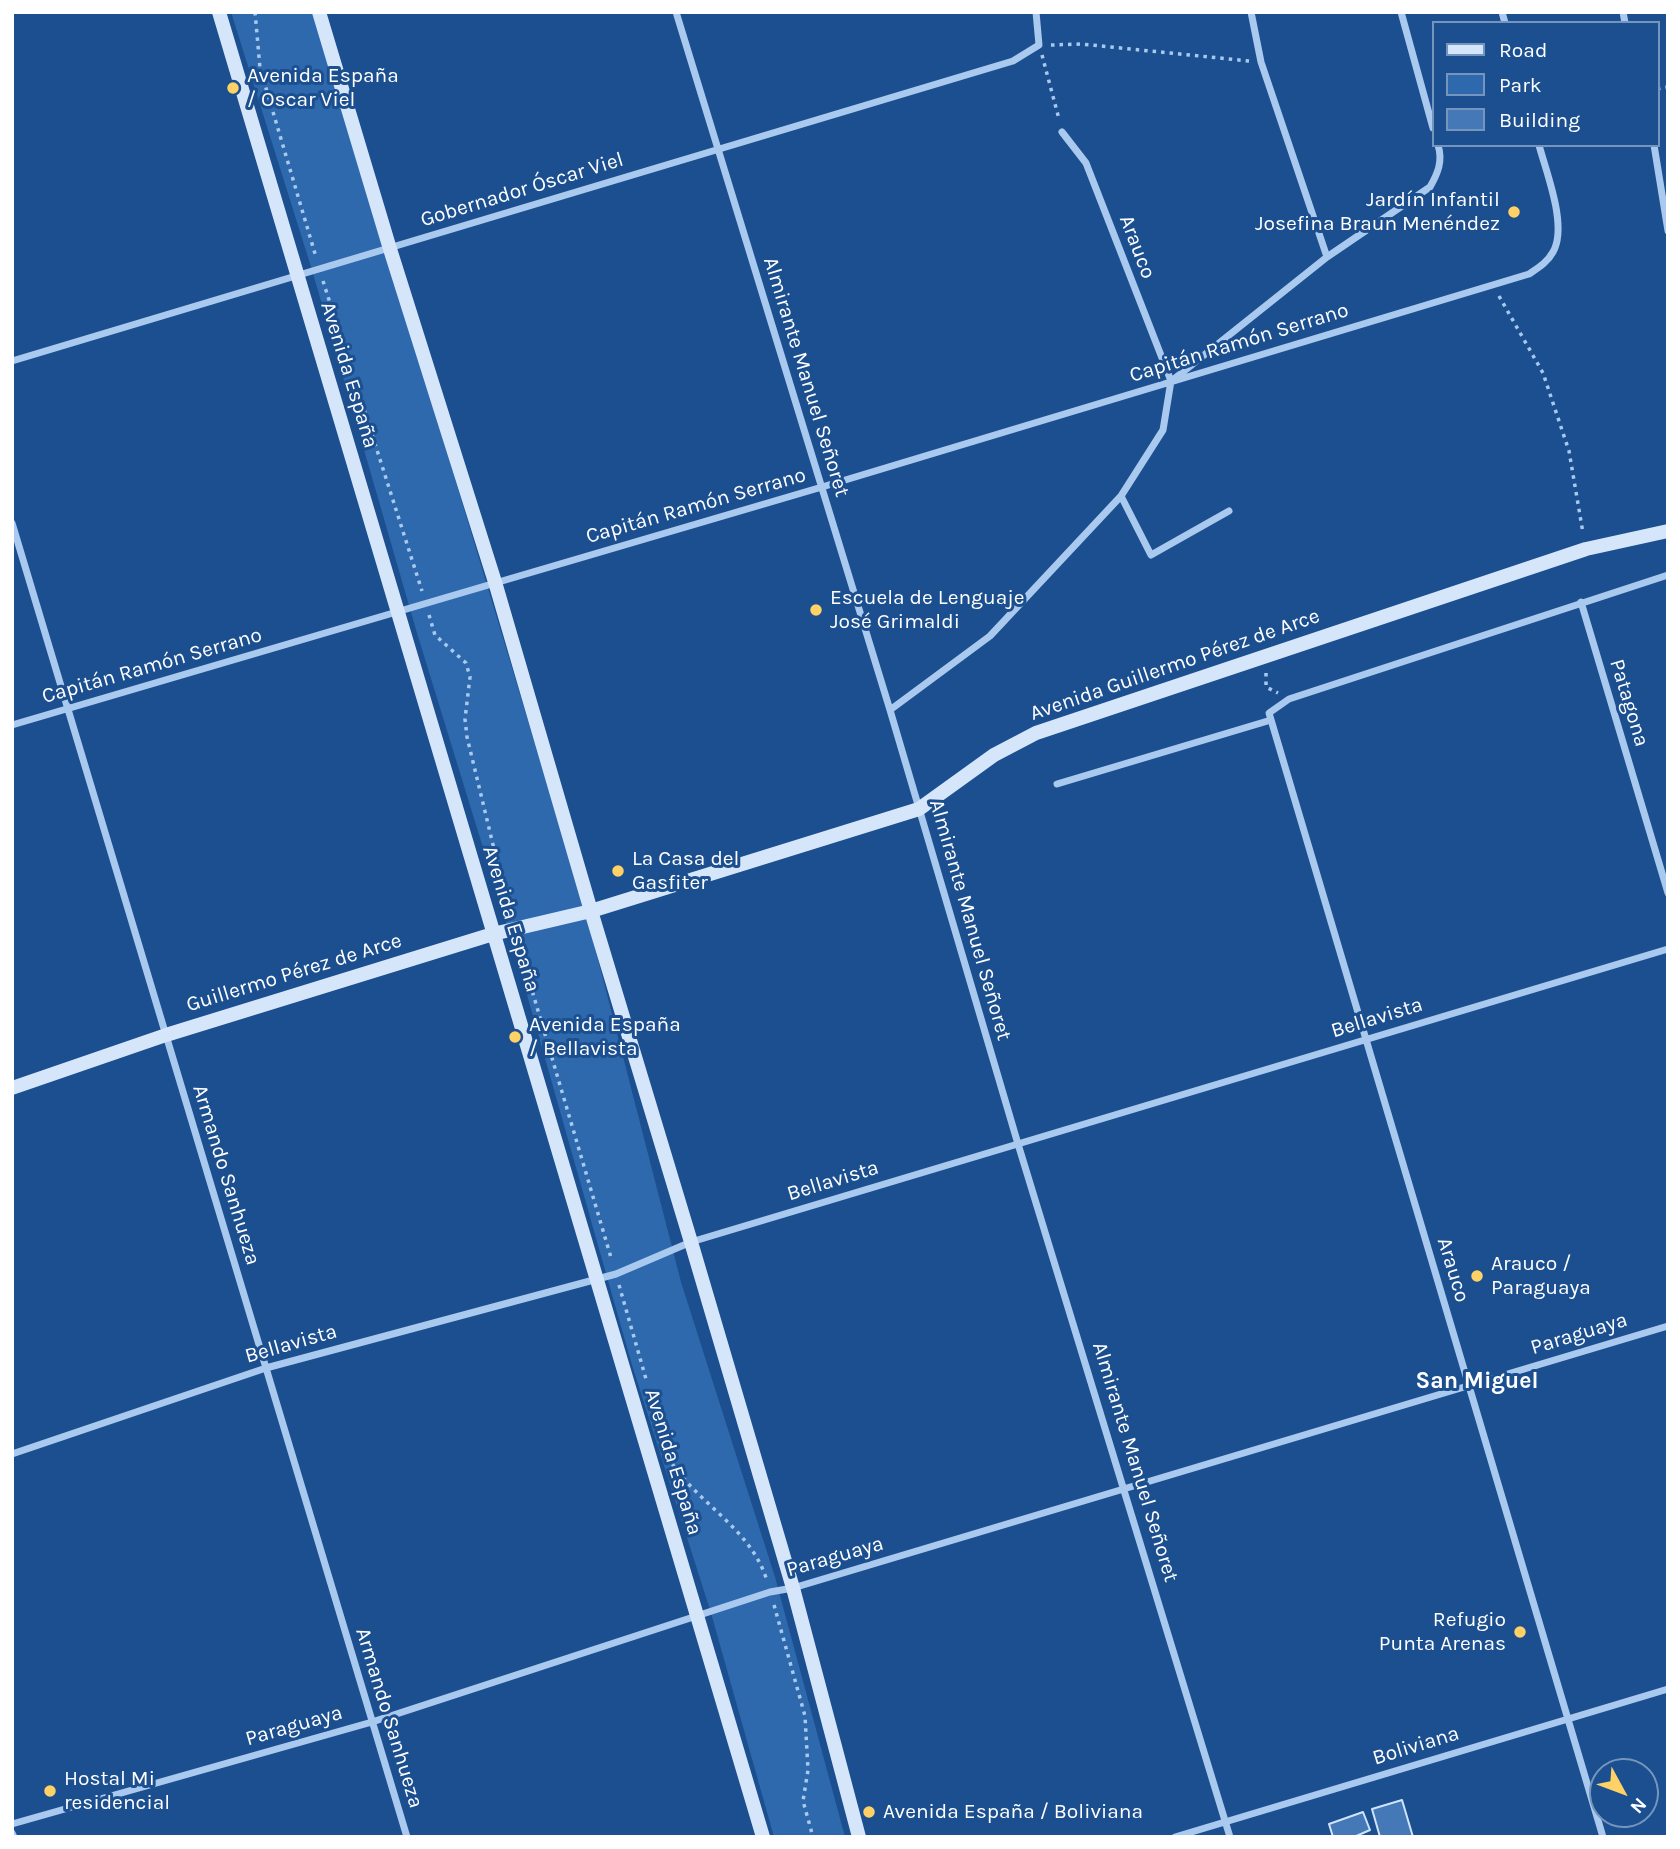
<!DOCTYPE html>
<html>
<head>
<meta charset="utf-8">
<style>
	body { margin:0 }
	#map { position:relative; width:1680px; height:1849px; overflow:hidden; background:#1b4f8f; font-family:Karla,sans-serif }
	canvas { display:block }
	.frame { position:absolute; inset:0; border:14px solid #fff; pointer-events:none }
	.legend { position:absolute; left:1432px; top:21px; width:228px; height:126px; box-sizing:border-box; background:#1b4f8f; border:2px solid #7695bc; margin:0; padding:9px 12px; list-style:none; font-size:21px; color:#fff }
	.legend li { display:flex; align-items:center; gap:14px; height:35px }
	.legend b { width:35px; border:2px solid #7695bc }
	.north { position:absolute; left:1589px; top:1758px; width:70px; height:70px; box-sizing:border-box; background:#1b4f8f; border:2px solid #7695bc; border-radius:50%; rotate:131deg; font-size:19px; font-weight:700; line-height:28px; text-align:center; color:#fff }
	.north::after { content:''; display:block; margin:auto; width:24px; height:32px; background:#ffd166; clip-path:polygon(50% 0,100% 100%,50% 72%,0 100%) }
</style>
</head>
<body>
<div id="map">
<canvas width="1680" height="1849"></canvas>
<div class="frame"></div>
<ul class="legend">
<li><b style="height:9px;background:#d6e6fa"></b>Road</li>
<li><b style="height:19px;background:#2e69ad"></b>Park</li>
<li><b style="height:19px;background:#4478b7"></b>Building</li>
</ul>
<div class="north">N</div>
</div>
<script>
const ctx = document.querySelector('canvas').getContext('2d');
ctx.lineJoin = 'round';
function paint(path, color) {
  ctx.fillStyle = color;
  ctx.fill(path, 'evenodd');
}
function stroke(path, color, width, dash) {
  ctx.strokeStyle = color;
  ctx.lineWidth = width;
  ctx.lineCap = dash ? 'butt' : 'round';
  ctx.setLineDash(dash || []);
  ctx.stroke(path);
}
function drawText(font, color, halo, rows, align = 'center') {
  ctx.font = font + ' Karla,sans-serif';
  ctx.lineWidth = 6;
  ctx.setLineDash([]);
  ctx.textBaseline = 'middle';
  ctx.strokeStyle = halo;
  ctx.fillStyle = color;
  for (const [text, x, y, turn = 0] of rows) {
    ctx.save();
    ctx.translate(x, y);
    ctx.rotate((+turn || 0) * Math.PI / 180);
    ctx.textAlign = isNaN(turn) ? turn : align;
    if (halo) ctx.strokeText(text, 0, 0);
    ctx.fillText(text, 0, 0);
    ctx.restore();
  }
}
paint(new Path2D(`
	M231,12H314L586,913L681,1282L775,1577L845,1837H774L711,1613L632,1365L512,942L417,633L312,270Z`), '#2e69ad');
const building = new Path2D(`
	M1402,1800L1413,1837H1380L1372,1809Z
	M1363,1812L1370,1830L1354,1837H1333L1329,1824Z`);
paint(building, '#4478b7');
stroke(building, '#cfe3fa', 2);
stroke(new Path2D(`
	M255,12L260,68L316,257
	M1051,45L1081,44L1249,61
	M1042,55L1059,119
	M1657,89L1668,87
	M323,281L422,591
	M1499,296L1543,373L1569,451L1583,533
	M429,615L435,635L466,663L470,677L465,719L467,737L510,915
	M1266,673V687L1278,693
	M518,943L612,1261
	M619,1285L646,1379
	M668,1457C694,1502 751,1527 767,1581
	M774,1605L805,1716L808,1770L803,1801L813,1837`), '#a9c9ee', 3.5, [3.5, 5]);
stroke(new Path2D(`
	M676,12L890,710L1018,1144L1230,1837
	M1251,12L1261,62L1327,257
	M1401,12L1433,128
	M1502,12L1505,23
	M1623,12L1625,23
	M1062,132L1086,163L1171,381
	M1654,145L1668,231
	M12,361L1013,61L1039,45L1036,12
	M1174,379L1327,257L1430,187C1438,173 1443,161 1438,145
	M1121,496L1151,555L1229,511
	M12,523L407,1837
	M1581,602L1668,893
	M890,710L990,636L1121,496L1163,430L1171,381
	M12,725L822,487L1529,274C1538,268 1547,263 1553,252C1568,226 1546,172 1539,145
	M1057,784L1271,720
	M12,1454L266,1368L616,1274L691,1242L1668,949
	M12,1824L372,1722L770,1592L793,1588L1668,1326
	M12,1833L14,1837
	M1175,1837L1668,1689
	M1603,1837L1269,713L1289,699L1668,575`), '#a9c9ee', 7);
stroke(new Path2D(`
	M219,12L763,1837
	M319,12L390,249L495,582L591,911L691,1242L793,1588L859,1837
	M12,1088L166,1035L493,934L591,911L919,809L994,755L1036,733L1586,549L1668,531`), '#d6e6fa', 14);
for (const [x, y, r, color] of [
	[233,88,7,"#ffd166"],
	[1514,212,7,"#ffd166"],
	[816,610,7,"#ffd166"],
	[618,871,7,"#ffd166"],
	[515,1037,7,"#ffd166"],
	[1477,1276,7,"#ffd166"],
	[1520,1632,7,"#ffd166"],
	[50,1791,7,"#ffd166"],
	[869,1812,7,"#ffd166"]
]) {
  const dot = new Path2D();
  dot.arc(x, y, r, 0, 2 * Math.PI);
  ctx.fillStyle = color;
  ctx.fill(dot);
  stroke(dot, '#1b4f8f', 2.5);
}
drawText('21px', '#fff', '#1b4f8f', [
	["Avenida España",247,76],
	["/ Oscar Viel",247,100],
	["Jardín Infantil",1500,200,"right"],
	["Josefina Braun Menéndez",1500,224,"right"],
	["Escuela de Lenguaje",830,598],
	["José Grimaldi",830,622],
	["La Casa del",632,859],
	["Gasfiter",632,883],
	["Avenida España",529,1025],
	["/ Bellavista",529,1049],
	["Arauco /",1491,1264],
	["Paraguaya",1491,1288],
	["Refugio",1506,1620,"right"],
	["Punta Arenas",1506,1644,"right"],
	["Hostal Mi",64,1779],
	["residencial",64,1803],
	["Avenida España / Boliviana",883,1812]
], 'left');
drawText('21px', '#fff', '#1b4f8f', [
	["Gobernador Óscar Viel",522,190,-17],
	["Arauco",1137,247,69],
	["Capitán Ramón Serrano",1239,343,-17],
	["Avenida España",349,375,73],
	["Almirante Manuel Señoret",806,377,73],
	["Capitán Ramón Serrano",696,506,-16],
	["Avenida Guillermo Pérez de Arce",1175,665,-19],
	["Capitán Ramón Serrano",152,666,-16],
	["Patagona",1629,703,73],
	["Avenida España",511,919,73],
	["Almirante Manuel Señoret",970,920,74],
	["Guillermo Pérez de Arce",294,973,-17],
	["Bellavista",1377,1018,-17],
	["Armando Sanhueza",226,1175,73],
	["Bellavista",833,1181,-17],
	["Arauco",1453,1270,73],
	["Paraguaya",1579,1334,-17],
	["Bellavista",291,1344,-16],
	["Avenida España",673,1462,73],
	["Almirante Manuel Señoret",1135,1462,73],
	["Paraguaya",835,1557,-16],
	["Armando Sanhueza",389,1718,73],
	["Paraguaya",294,1726,-16],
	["Boliviana",1416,1746,-17]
]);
drawText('bold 23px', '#fff', '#1b4f8f', [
	["San Miguel",1477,1381]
]);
</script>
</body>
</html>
